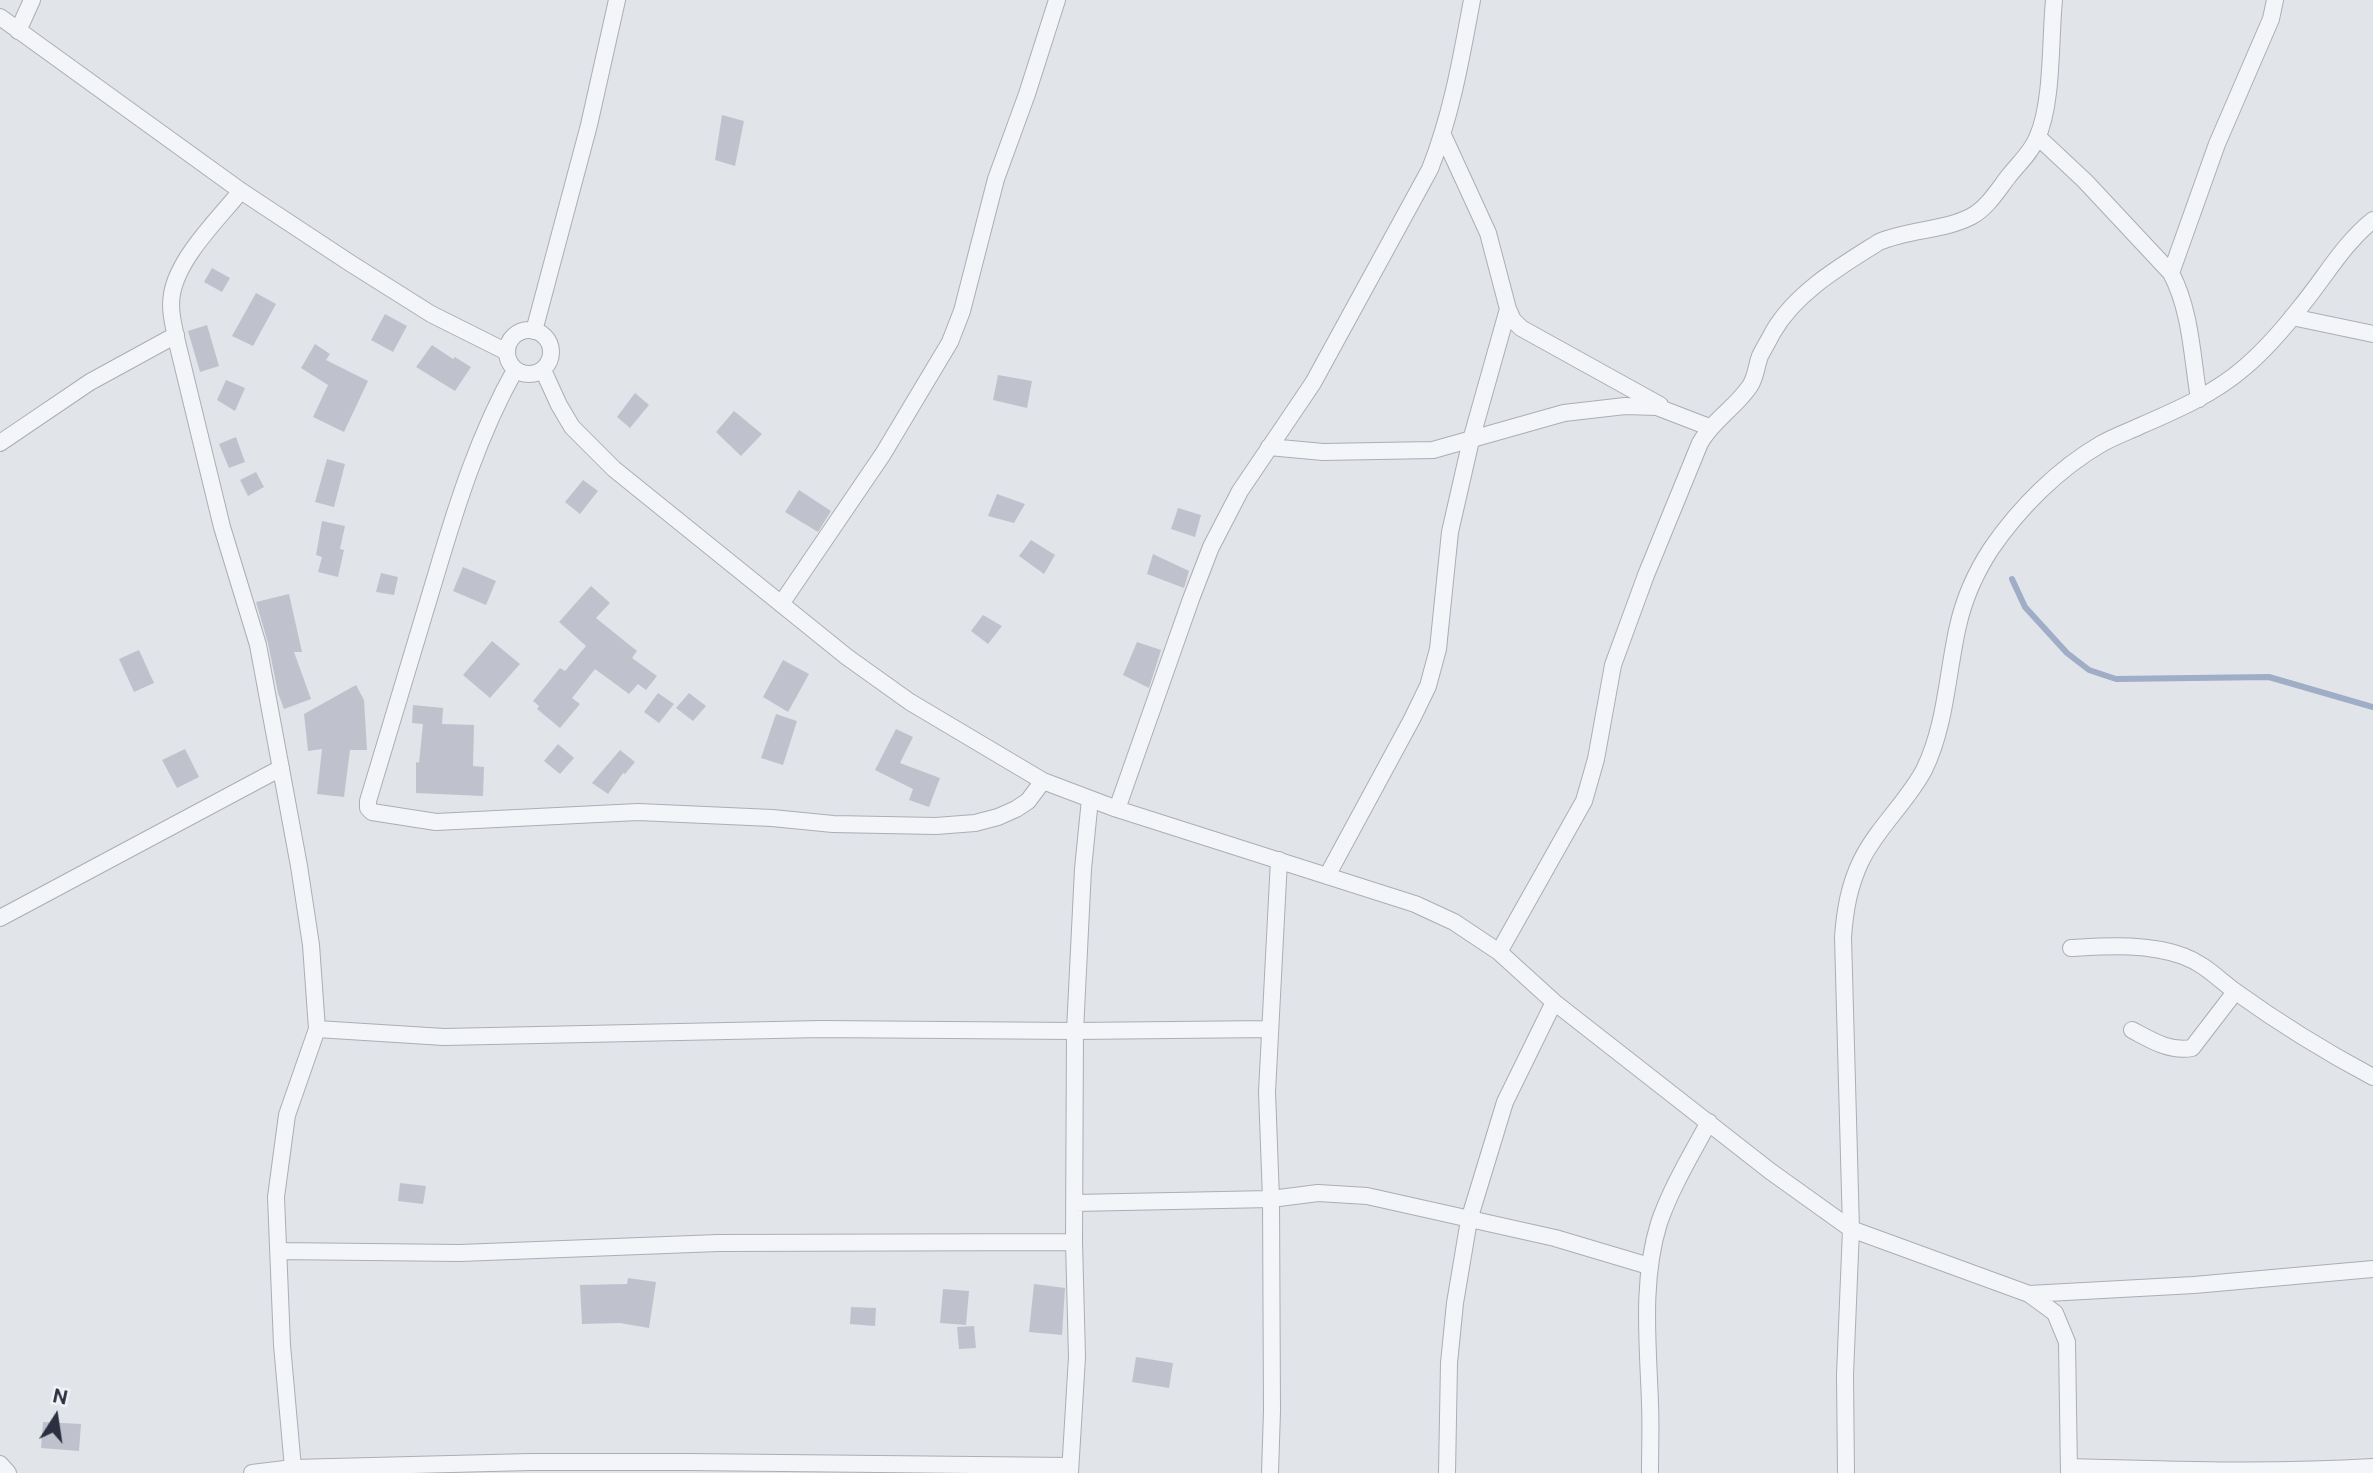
<!DOCTYPE html>
<html>
<head>
<meta charset="utf-8">
<style>
	body { margin:0 }
	#map { position:relative; width:2373px; height:1473px; overflow:hidden; background:#e1e4e9; font-family:"Public Sans",sans-serif }
	canvas { display:block }
	.north { position:absolute; left:21px; top:1382px; width:70px; height:70px; -webkit-text-stroke:5px #f1f3f7; paint-order:stroke; rotate:12deg; font-size:19px; font-weight:700; line-height:28px; text-align:center; color:#2b3040 }
	.north::after { content:''; display:block; margin:auto; width:24px; height:32px; background:#2b3040; clip-path:polygon(50% 0,100% 100%,50% 72%,0 100%) }
</style>
</head>
<body>
<div id="map">
<canvas width="2373" height="1473"></canvas>
<div class="north">N</div>
</div>
<script>
const ctx = document.querySelector('canvas').getContext('2d');
ctx.lineJoin = 'round';
function stroke(path, color, width, dash) {
  ctx.strokeStyle = color;
  ctx.lineWidth = width;
  ctx.lineCap = dash ? 'butt' : 'round';
  ctx.setLineDash(dash || []);
  ctx.stroke(path);
}
function paint(path, color) {
  ctx.fillStyle = color;
  ctx.fill(path, 'evenodd');
}
stroke(new Path2D(`
	M2012,579L2025,607L2067,653L2089,670L2116,679L2269,677L2373,707`), '#9fadc7', 6);
paint(new Path2D(`
	M722,115L744,121L735,166L715,160Z
	M212,268L230,278L222,292L204,282Z
	M256,293L276,304L253,346L232,336Z
	M385,314L407,326L393,352L371,340Z
	M207,325L219,366L200,372L188,331Z
	M315,344L330,354L326,360L368,381L344,432L313,417L328,385L301,368Z
	M432,345L453,359L455,357L471,367L455,391L416,367Z
	M998,375L1032,381L1027,408L993,400Z
	M226,380L245,388L235,411L217,400Z
	M635,393L649,405L630,428L617,417Z
	M734,411L762,434L741,456L716,432Z
	M236,437L245,462L229,468L219,444Z
	M327,459L345,464L334,507L315,502Z
	M256,472L264,487L248,496L240,480Z
	M583,480L598,491L580,514L565,502Z
	M799,490L831,511L818,532L785,512Z
	M997,494L1025,504L1014,523L988,516Z
	M1178,508L1201,515L1195,537L1171,529Z
	M322,521L345,526L340,549L344,550L338,577L318,572L322,557L316,555Z
	M1031,540L1055,555L1044,574L1019,556Z
	M1153,554L1189,571L1184,588L1147,574Z
	M463,567L496,581L486,605L453,591Z
	M381,573L398,577L394,595L376,592Z
	M591,586L610,603L596,618L637,651L632,658L657,676L646,690L638,684L629,694L595,669L572,698L580,704L560,728L537,709L539,706L533,701L560,668L565,671L586,646L559,622Z
	M289,594L302,652H294L311,699L284,709L278,693L268,643L256,602Z
	M983,615L1002,626L988,644L971,631Z
	M492,641L520,664L490,698L463,675Z
	M1137,642L1161,650L1149,688L1123,675Z
	M139,650L154,683L134,692L119,659Z
	M783,660L809,674L788,712L763,697Z
	M356,685L364,700L367,750H350L344,797L317,794L322,749L308,751L304,714Z
	M658,693L674,704L659,723L644,712Z
	M689,693L706,706L693,721L676,708Z
	M413,705L443,708L442,724L474,725L473,766L484,767L483,796L416,793V762L419,763L423,724L412,723Z
	M776,714L797,721L783,765L761,758Z
	M896,729L913,737L900,763L940,778L929,807L909,800L913,789L875,770Z
	M558,744L574,758L560,774L544,761Z
	M185,749L199,777L177,788L162,760Z
	M620,750L635,762L625,774L623,773L608,794L592,783Z
	M400,1183L426,1186L423,1204L398,1201Z
	M628,1278L656,1282L649,1328L620,1323L582,1324L580,1285L627,1284Z
	M1034,1284L1065,1288L1062,1335L1029,1332Z
	M943,1289L969,1291L966,1325L940,1323Z
	M851,1307L876,1308L875,1326L850,1324Z
	M974,1326L976,1348L959,1349L957,1327Z
	M1136,1357L1173,1363L1169,1388L1132,1382Z
	M43,1422L81,1424L79,1451L41,1448Z`), '#bfc2cc');
const minor = new Path2D(`
	M0,17L241,191L350,263L431,314L507,352
	M18,31L32,0
	M1443,135L1488,233L1508,309L1513,320L1521,328L1660,405
	M2038,137L2085,181L2171,273C2191,311 2192,357 2199,399
	M241,191C218,219 178,258 172,294C169,310 174,327 177,342L222,527L258,645L299,866L311,945L317,1029L287,1115L276,1197L282,1345L293,1468L530,1462H687L1070,1466
	M2171,273L2217,144L2271,19L2275,0
	M2292,317L2373,334
	M507 352a22 22 0 1 1 44 0a22 22 0 1 1-44 0Z
	M534,331L589,125L617,0
	M515,370C479,434 457,504 436,575C413,650 391,726 368,801V808L372,812L436,822L638,812L772,818L833,824L936,826L975,823L998,817L1016,809L1028,801L1043,781
	M543,370L559,405L572,427L614,469L847,657L910,702L1043,781L1117,809L1415,904L1454,922L1499,952L1554,1002L1770,1171L1851,1229L2029,1294L2055,1313L2067,1342L2069,1473
	M0,443L90,382L176,335
	M1269,447L1323,452L1433,450L1564,413L1625,406L1657,407L1709,427
	M781,604L883,454L950,342L962,311L996,179L1027,94L1057,0
	M1117,809L1191,599L1211,547L1240,491L1313,383L1430,169C1452,113 1461,59 1472,0
	M1327,876L1412,719L1428,686L1438,649L1450,532L1471,440L1508,309
	M0,918L281,768
	M2071,948C2108,946 2147,943 2183,956C2205,964 2218,979 2236,992C2279,1023 2326,1052 2373,1077
	M1499,952L1584,801L1596,759L1613,665L1646,575L1700,443C1713,420 1735,408 1750,386C1756,377 1756,367 1760,356C1764,348 1769,340 1773,332C1796,292 1841,266 1879,242C1909,229 1944,231 1972,216C1987,208 1998,190 2008,177C2018,164 2031,153 2037,138C2053,103 2050,40 2054,0
	M317,1029L444,1037L821,1029L1075,1031L1269,1029
	M2132,1030C2151,1040 2169,1052 2192,1048L2235,992
	M1074,1203L1271,1199L1318,1193L1367,1196L1555,1238L1649,1266
	M278,1251L460,1253L718,1243L1074,1242
	M2029,1294L2194,1285L2373,1269
	M0,1464L8,1473
	M2069,1467C2171,1470 2272,1473 2373,1467
	M252,1473L293,1468L294,1473
	M1070,1473L1077,1357L1074,1242L1075,1031L1083,869L1090,799
	M1270,1473L1272,1411L1271,1199L1267,1092L1279,860
	M1447,1473L1449,1363L1455,1303L1469,1220L1505,1102L1554,1002
	M1650,1473C1650,1450 1651,1427 1650,1403C1648,1344 1641,1281 1659,1223C1671,1188 1691,1155 1709,1122
	M1846,1473L1845,1375L1851,1229L1843,937C1845,910 1849,886 1861,861C1877,828 1907,802 1924,770C1946,725 1947,674 1958,626C1964,599 1976,572 1991,549C2019,508 2058,469 2101,444C2113,437 2127,432 2140,426C2177,410 2214,394 2245,367C2266,349 2285,327 2302,305C2325,277 2344,243 2373,220`);
stroke(minor, '#aaaeb6', 18);
stroke(minor, '#f4f5f8', 16);
</script>
</body>
</html>
